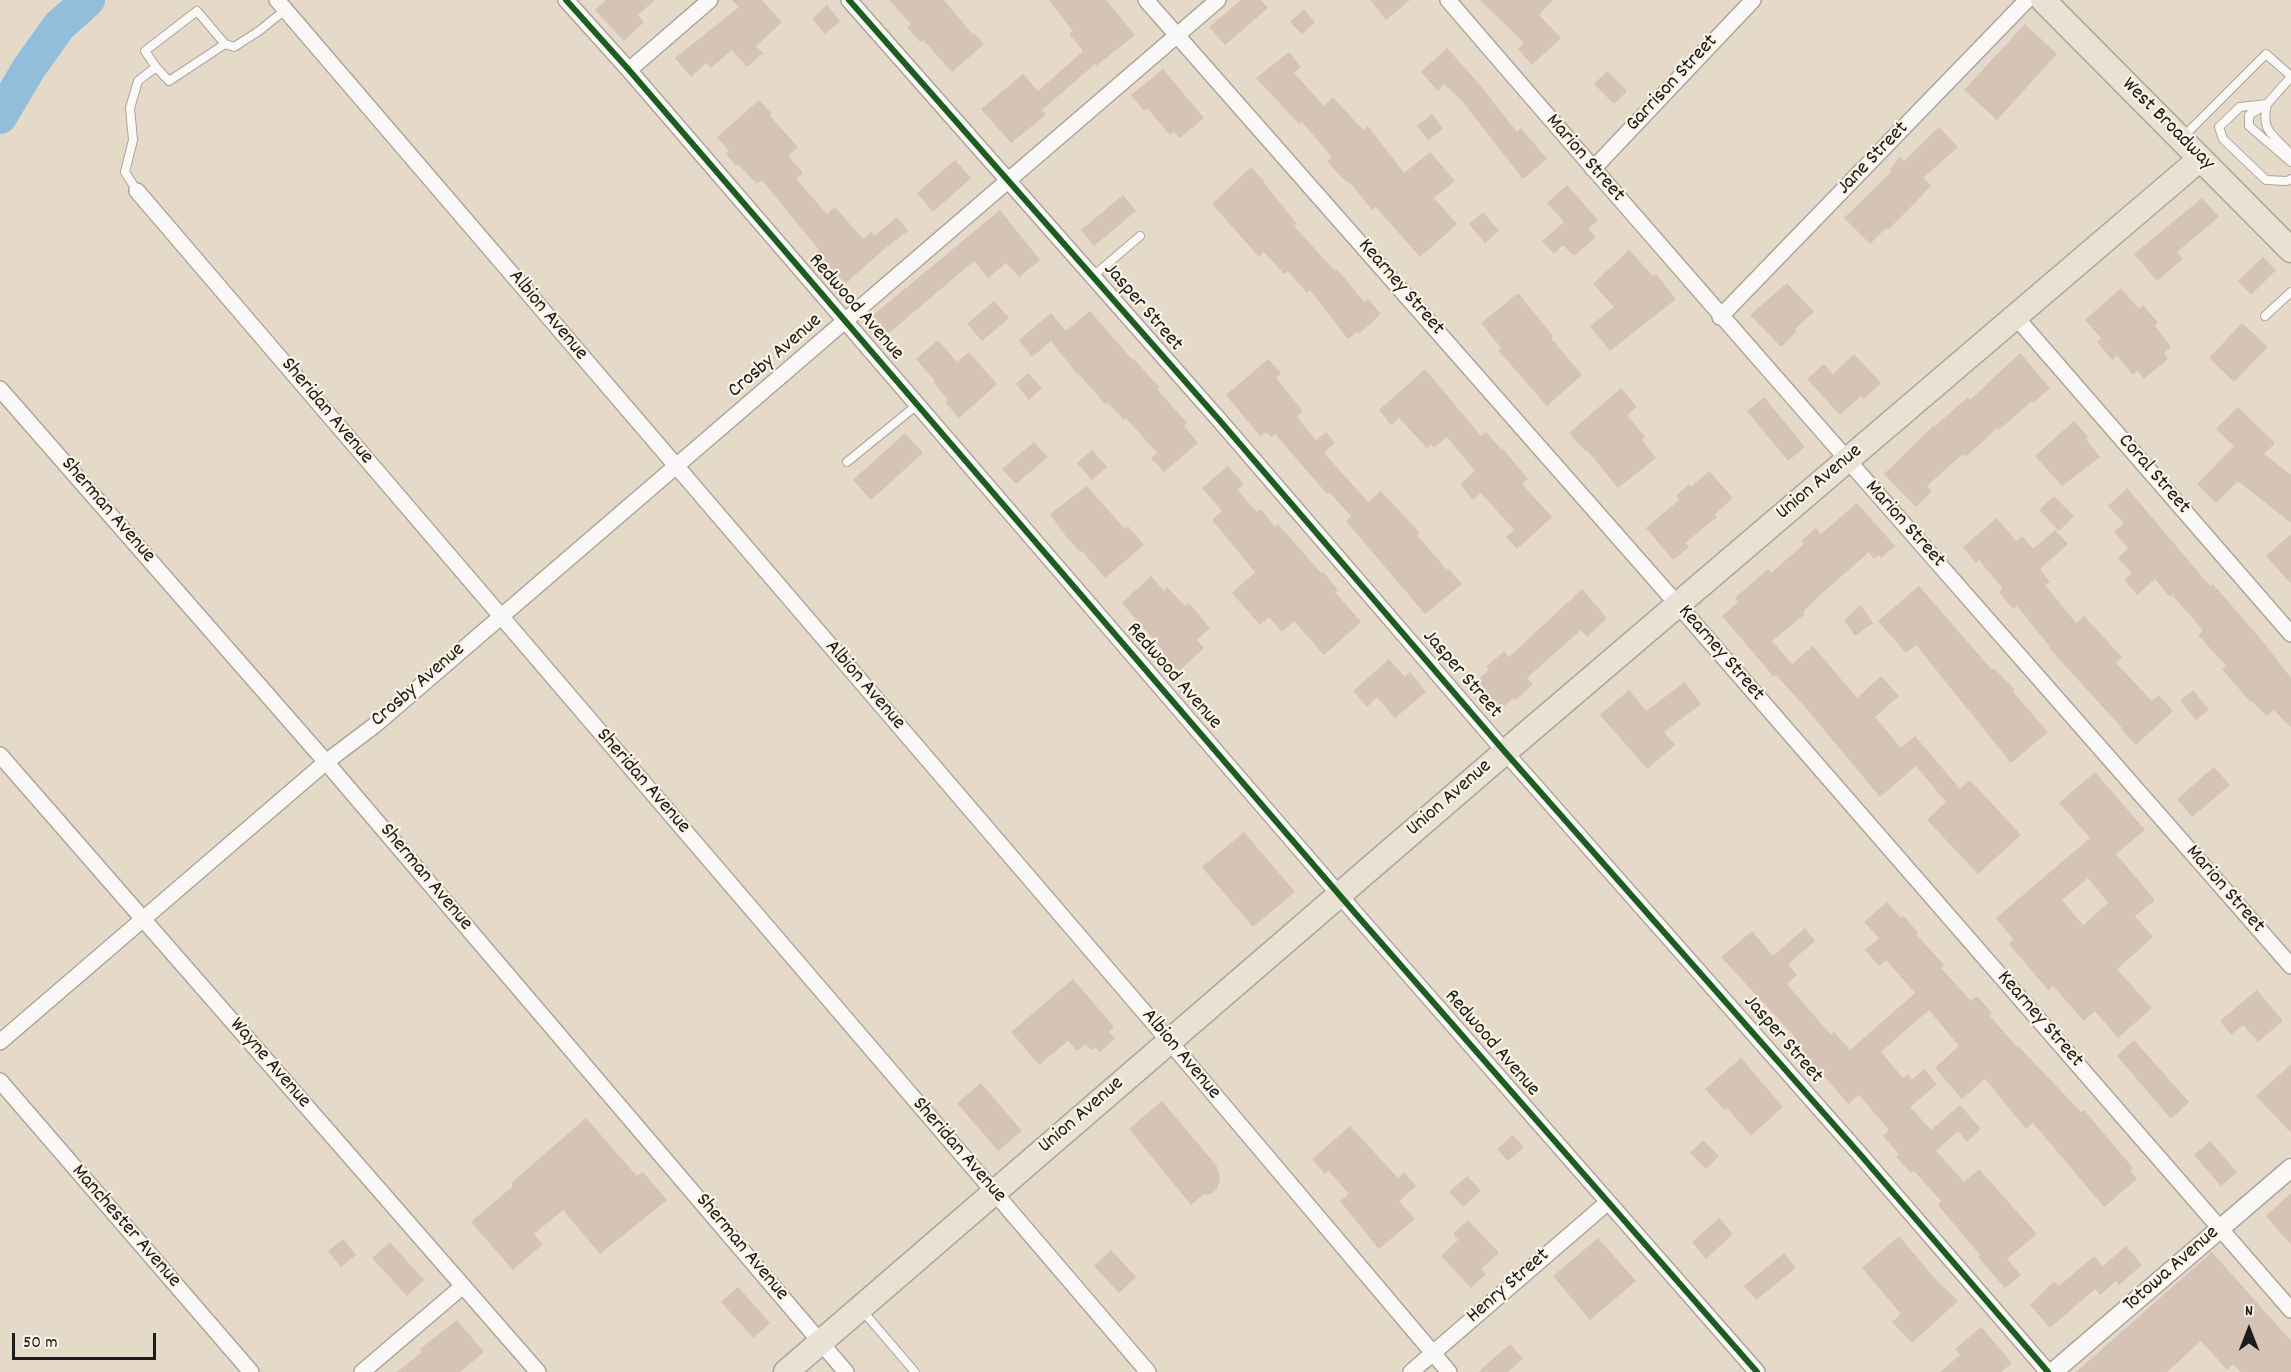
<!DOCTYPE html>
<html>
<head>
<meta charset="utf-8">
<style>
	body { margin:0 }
	#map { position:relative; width:2291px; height:1372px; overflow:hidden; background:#e5dac8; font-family:Dekko,sans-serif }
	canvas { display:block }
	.north { position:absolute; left:2219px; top:1300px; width:60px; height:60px; -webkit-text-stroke:4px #fcf5e5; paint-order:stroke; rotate:0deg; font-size:16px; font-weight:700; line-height:24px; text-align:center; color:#1c1c1c }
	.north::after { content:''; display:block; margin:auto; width:21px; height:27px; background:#1c1c1c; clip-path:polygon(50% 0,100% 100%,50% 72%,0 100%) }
	.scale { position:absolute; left:12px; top:1333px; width:144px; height:27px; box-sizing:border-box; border:3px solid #1c1c1c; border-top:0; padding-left:8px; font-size:18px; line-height:21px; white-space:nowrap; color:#1c1c1c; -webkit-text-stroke:4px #fcf5e5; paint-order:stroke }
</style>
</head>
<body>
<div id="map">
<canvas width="2291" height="1372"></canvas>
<div class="north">N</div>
<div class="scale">50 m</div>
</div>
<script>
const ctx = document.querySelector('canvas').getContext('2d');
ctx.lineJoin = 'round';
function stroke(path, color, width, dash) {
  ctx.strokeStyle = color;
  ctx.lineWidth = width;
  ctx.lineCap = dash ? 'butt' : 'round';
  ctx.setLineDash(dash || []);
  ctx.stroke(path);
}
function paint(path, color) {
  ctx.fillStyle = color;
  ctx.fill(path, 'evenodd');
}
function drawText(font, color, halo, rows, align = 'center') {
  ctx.font = font + ' Dekko,sans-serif';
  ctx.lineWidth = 4.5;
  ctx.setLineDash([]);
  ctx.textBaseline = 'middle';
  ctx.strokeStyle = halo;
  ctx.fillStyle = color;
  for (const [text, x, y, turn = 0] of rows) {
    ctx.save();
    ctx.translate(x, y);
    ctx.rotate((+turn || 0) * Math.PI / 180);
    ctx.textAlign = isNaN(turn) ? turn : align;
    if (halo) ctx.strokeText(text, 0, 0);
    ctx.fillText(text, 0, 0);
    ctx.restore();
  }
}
stroke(new Path2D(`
	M0,117L29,68L59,26L88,0`), '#92bedc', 34);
paint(new Path2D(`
	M606,0H655L638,15L644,22L624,41L595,10Z
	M732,0H762L782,22L756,46L763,53L747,67L732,50L711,68L706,63L691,77L675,58L739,7Z
	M889,0H944L973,35L974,33L984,44L952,72L923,40L920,42L907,27L911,24Z
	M1049,0H1106L1135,35L1096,66L1095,64L1042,110L1046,115L1011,143L981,109L1023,74L1038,91L1083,51L1069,34L1073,31Z
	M1241,0H1261L1268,8L1225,45L1209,27Z
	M1370,0H1410L1386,20Z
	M1480,0H1553L1539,15L1561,38L1532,65L1518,49L1524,43Z
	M827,5L840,21L825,34L812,19Z
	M1304,9L1315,22L1302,34L1290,22Z
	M2025,24L2057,54L1997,120L1964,90Z
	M1447,48L1480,85L1517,132L1521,128L1547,159L1523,179L1462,101L1444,84L1438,91L1421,72Z
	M1289,52L1301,67L1294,73L1324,106L1333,97L1363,130L1368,126L1404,173L1430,152L1455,181L1434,198L1457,224L1420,257L1376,207L1372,210L1352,185L1341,177L1327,161L1332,157L1302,122L1299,124L1256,78Z
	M1163,69L1204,118L1180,138L1174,132L1170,135L1147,108L1144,111L1131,95Z
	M1607,71L1627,91L1614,104L1594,84Z
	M759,100L772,114L770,116L798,147L788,156L803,173L796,179L827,214L835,207L863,239L871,232L874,236L897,217L908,231L884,249L845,284L829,267L826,269L813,254L819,250L762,180L757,184L738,164L736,166L726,154L729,151L717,137Z
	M1432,114L1443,129L1428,140L1417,126Z
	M1939,127L1958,147L1923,178L1931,185L1916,202L1888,230L1886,228L1870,244L1844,218L1892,171L1890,169L1900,157L1904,161Z
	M955,160L971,178L933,212L917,193Z
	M1251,167L1265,182L1264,183L1297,224L1294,226L1335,271L1337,269L1364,302L1368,299L1381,314L1359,334L1357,332L1348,339L1310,290L1307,293L1288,271L1284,274L1264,252L1259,257L1212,204Z
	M1567,185L1598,220L1588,229L1596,237L1574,256L1563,245L1554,254L1542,241L1564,222L1547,203Z
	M1123,195L1136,211L1094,246L1081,230Z
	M2202,198L2219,217L2177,252L2183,259L2157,281L2134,254Z
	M1000,210L1040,260L1019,277L1006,263L988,278L974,261L888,334L872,316Z
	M1483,212L1499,231L1485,243L1469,224Z
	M1629,250L1653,276L1656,274L1676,299L1610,351L1590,326L1614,307L1593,284Z
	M2263,257L2276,270L2251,295L2238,281Z
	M1787,283L1814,312L1795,329L1797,331L1781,347L1750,315Z
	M2121,288L2139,309L2143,305L2158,323L2155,326L2171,347L2164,353L2168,359L2144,379L2138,371L2133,375L2117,356L2112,360L2097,342L2101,338L2085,320Z
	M1518,293L1553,336L1551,338L1582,375L1547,406L1498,350L1501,348L1481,323Z
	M994,301L1009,318L982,341L967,324Z
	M1090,311L1132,359L1133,358L1159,387L1157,389L1187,423L1184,426L1198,443L1164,472L1151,458L1157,453L1126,418L1124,420L1108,403L1106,405L1078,373L1077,374L1051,341L1032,357L1019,340L1051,313L1066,331Z
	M2242,323L2268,347L2234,382L2209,358Z
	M938,340L957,362L969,352L997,384L959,418L945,402L948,400L933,382L935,381L916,359Z
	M2020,353L2050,388L2033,403L2032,401L1999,430L1997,428L1966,457L1963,454L1927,486L1932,491L1916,507L1884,474L1934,425L1935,426L1968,397L1970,400Z
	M1854,354L1881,383L1864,399L1861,396L1840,415L1807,379L1824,364L1833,374Z
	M1268,359L1281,373L1276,378L1303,411L1297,417L1316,440L1326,432L1335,443L1324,453L1368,502L1381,491L1420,533L1417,535L1447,570L1448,568L1462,584L1425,614L1346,521L1351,516L1329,492L1327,494L1275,434L1271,437L1266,432L1260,436L1226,395Z
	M1425,369L1481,436L1486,432L1501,449L1502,448L1528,479L1522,484L1552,517L1517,549L1506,537L1514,530L1481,493L1473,500L1460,484L1475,471L1447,437L1434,448L1431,444L1427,448L1399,418L1391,425L1379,410Z
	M1028,373L1042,388L1029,400L1016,384Z
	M1621,388L1637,407L1627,415L1645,437L1642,440L1656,458L1618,488L1587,450L1585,451L1569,433Z
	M1764,397L1805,447L1788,461L1747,411Z
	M2238,407L2275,443L2264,454L2291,475V523L2238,481L2216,503L2197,484L2234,446L2216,429Z
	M2074,421L2088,437L2086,439L2100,457L2062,486L2035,456Z
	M905,433L923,453L871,500L853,480Z
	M1034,442L1048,457L1016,484L1002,469Z
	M1092,450L1107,467L1092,480L1077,463Z
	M1228,466L1244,484L1237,490L1257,512L1261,509L1275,527L1278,524L1321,573L1323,572L1338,590L1335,592L1361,622L1324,655L1294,621L1282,632L1269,617L1260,625L1232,593L1255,572L1212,520L1222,511L1202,488Z
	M1709,471L1733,498L1715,514L1717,517L1685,543L1689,547L1673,560L1646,528L1679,500L1676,496L1689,484L1691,487Z
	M1087,486L1125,529L1128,526L1144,545L1105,578L1082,551L1080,552L1065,535L1050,514Z
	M2127,488L2210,586L2213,584L2260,638L2291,678V728L2274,710L2266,716L2252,701L2250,702L2222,669L2226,666L2198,635L2203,630L2172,595L2170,597L2155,579L2137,595L2124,580L2132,573L2118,558L2128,548L2114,532L2124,523L2108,506Z
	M2054,496L2074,516L2059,531L2039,510Z
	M1857,503L1895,546L1881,558L1879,555L1874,559L1869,552L1818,597L1803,612L1805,614L1772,641L1792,664L1813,646L1857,698L1881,676L1899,696L1875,717L1901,748L1915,736L1960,789L1970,780L2021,835L1978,874L1927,820L1946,802L1916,766L1880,797L1805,707L1776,675L1774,677L1722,616L1738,602L1735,598L1768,569L1771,573L1804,544L1801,541L1816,528L1821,534Z
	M1997,518L2016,541L2022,536L2033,549L2055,530L2068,544L2040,569L2050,582L2045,585L2076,623L2084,616L2122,657L2116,663L2152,701L2159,695L2173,711L2136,745L2121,729L2122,728L2049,648L2050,647L2017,606L2013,609L1999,592L2003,589L1979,560L1976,563L1963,547Z
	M2291,534V584L2266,556Z
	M1151,576L1164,591L1167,587L1185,606L1189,603L1210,628L1197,640L1204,648L1178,672L1162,654L1164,652L1122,603Z
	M1919,586L1992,670L1994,668L2015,690L2013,692L2048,732L2011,763L1916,645L1906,653L1878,621Z
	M1582,589L1607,618L1587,637L1581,630L1527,678L1533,684L1516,700L1514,698L1499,710L1475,682L1489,670L1486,667L1504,651L1509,657Z
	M1861,605L1873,623L1855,636L1844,620Z
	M1389,659L1405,677L1410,672L1426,692L1395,718L1377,697L1367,707L1353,691Z
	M1685,682L1701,704L1664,732L1675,745L1647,769L1600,715L1629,690L1646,711Z
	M2193,690L2209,710L2196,720L2180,701Z
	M2214,767L2230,785L2192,817L2177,799Z
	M2095,772L2145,830L2116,854L2155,900L2135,916L2153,937L2117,969L2152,1008L2118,1038L2095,1011L2084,1021L2053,986L2048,990L2009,944L2013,939L1996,918L2090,838L2059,803ZM2088,878L2108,903L2083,925L2062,900Z
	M1244,832L1295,892L1253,927L1202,867Z
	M1887,902L1901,918L1904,916L1918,933L1916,934L1944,965L1941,968L1971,1001L1977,996L1992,1013L1989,1015L2018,1048L2019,1047L2081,1112L2084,1110L2133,1168L2130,1170L2137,1179L2104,1207L2033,1123L2026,1129L1985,1079L1962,1099L1935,1068L1959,1046L1929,1010L1881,1052L1903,1078L1908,1074L1912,1080L1924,1069L1937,1084L1910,1107L1931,1130L1960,1105L1981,1129L1967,1142L1958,1131L1936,1151L1964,1182L1979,1169L2037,1234L2007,1259L2021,1275L2005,1288L1978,1257L1980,1255L1938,1205L1941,1201L1914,1171L1911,1173L1896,1157L1899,1154L1883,1136L1889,1130L1859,1095L1848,1104L1819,1070L1817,1072L1790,1041L1795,1037L1721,957L1752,931L1773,956L1805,928L1815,941L1788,964L1797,975L1787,984L1831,1035L1834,1032L1850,1050L1915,993L1886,960L1879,966L1865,950L1879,938L1864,922Z
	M1073,979L1114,1027L1109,1032L1115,1039L1100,1052L1095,1047L1091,1050L1086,1044L1077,1051L1068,1041L1039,1065L1011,1032Z
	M2257,990L2283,1021L2258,1042L2243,1025L2231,1035L2220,1021Z
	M2134,1040L2189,1102L2171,1119L2117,1056Z
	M1741,1058L1783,1107L1751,1136L1727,1108L1724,1110L1705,1089Z
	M2291,1064V1133L2256,1096Z
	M981,1083L1022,1131L998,1151L957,1103Z
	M1162,1101L1216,1165L1219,1172L1220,1180L1217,1189L1211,1194L1203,1195L1191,1205L1129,1129Z
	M586,1118L637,1176L643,1172L667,1200L600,1254L563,1210L534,1234L543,1244L513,1270L471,1222L513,1186L511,1183Z
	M1350,1126L1398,1178L1404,1172L1416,1186L1399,1201L1415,1219L1379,1249L1340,1201L1349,1194L1329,1171L1325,1174L1312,1159Z
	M1513,1135L1524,1147L1508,1161L1497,1149Z
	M1703,1140L1719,1156L1706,1169L1690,1153Z
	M2210,1141L2237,1172L2221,1186L2194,1155Z
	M1467,1176L1481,1191L1463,1207L1449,1192Z
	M2291,1193V1245L2266,1216Z
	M1719,1218L1733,1234L1706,1259L1692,1242Z
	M1468,1220L1499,1253L1481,1269L1486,1274L1471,1288L1441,1256L1458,1240L1453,1234Z
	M1899,1236L1936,1280L1958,1301L1912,1343L1892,1322L1901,1314L1862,1268Z
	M1598,1238L1636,1281L1590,1320L1553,1276Z
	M343,1239L356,1255L341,1267L328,1251Z
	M390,1242L424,1280L407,1296L372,1258Z
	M2126,1246L2142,1265L2119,1285L2116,1281L2100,1295L2095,1289L2050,1328L2030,1305L2054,1281L2059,1286L2094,1256L2103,1266Z
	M1111,1250L1136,1277L1119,1293L1094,1266Z
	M2212,1252L2291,1341V1372H2241L2233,1364L2227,1370L2201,1341L2167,1372H2076Z
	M1784,1253L1796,1268L1756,1300L1744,1286Z
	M738,1287L770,1323L753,1338L721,1302Z
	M457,1320L484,1352L460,1372H397L422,1352L420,1349Z
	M1981,1327L2012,1363L2001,1372H1940L1960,1355L1955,1349Z
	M1510,1344L1523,1359L1508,1372H1478Z`), '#d5c3b6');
const service = new Path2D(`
	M225,44L234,47L259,31L285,10
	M2291,77L2267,104L2249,115V126L2291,162
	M2267,104L2240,107L2219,127L2223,139L2266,180L2287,181L2291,179
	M2267,104C2260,134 2275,134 2291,155
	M2184,136L2266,54L2291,76
	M137,191L125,172L133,140L130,108L138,81L156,67L145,51L197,11L225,44L169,81L156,67
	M1092,277L1140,236
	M2265,316L2291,292
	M847,462L917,405
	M861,1309L915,1372`);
const minor = new Path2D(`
	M277,0L1169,1041L1449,1372
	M566,0L629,70L1355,913L1757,1372
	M849,0L1221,422L1505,752L1858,1152L2048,1372
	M1146,0L1692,621L2291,1310
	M1448,0C1726,324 2010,644 2291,966
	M629,70L710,0
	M1593,169L1753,0
	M137,191L1148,1372
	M2015,316L2291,634
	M1720,317L2027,0
	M0,389L326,762L846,1372
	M0,755L538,1372
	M0,1042L326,762L375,725L1218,0
	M0,1081L251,1372
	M362,1372L463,1286
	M1411,1372L1608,1202`);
const tertiary = new Path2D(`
	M2053,1372L2291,1168`);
const primary = new Path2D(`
	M2043,0L2291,250
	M786,1372L1505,752L2200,159`);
stroke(service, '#aca59a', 10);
stroke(minor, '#aca59a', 18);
stroke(tertiary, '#aca59a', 21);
stroke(primary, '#aca59a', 27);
stroke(service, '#fbf9f7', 8);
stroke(minor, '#fbf9f7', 15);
stroke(tertiary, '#fbf9f7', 18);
stroke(primary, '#eae1d5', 24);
stroke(new Path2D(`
	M566,0L629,70L1355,913L1757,1372
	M849,0L1221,422L1505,752L1858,1152L2048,1372`), '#1b5e20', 6);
drawText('21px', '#1c1c1c', '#fcf5e5', [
	["Garrison Street",1673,84,-47],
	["West Broadway",2167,125,45],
	["Marion Street",1584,159,49],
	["Jane Street",1874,159,-46],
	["Kearney Street",1400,288,49],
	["Redwood Avenue",855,308,49],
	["Jasper Street",1142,308,49],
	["Albion Avenue",547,316,50],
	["Crosby Avenue",776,357,-41],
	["Sheridan Avenue",326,412,50],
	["Coral Street",2153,475,49],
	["Union Avenue",1820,483,-40],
	["Sherman Avenue",107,511,49],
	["Marion Street",1904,525,48],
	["Kearney Street",1720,654,49],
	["Jasper Street",1461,675,49],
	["Redwood Avenue",1173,677,49],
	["Crosby Avenue",419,686,-41],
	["Albion Avenue",864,686,49],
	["Sheridan Avenue",642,782,49],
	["Union Avenue",1450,799,-41],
	["Sherman Avenue",425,878,50],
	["Marion Street",2224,890,49],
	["Kearney Street",2039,1020,49],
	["Jasper Street",1782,1040,49],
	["Redwood Avenue",1491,1044,49],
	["Albion Avenue",1180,1055,50],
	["Wayne Avenue",269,1064,49],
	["Union Avenue",1082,1116,-41],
	["Sheridan Avenue",958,1151,49],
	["Manchester Avenue",125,1227,49],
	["Sherman Avenue",741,1248,50],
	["Totowa Avenue",2172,1270,-41],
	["Henry Street",1509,1287,-41]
]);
</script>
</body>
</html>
